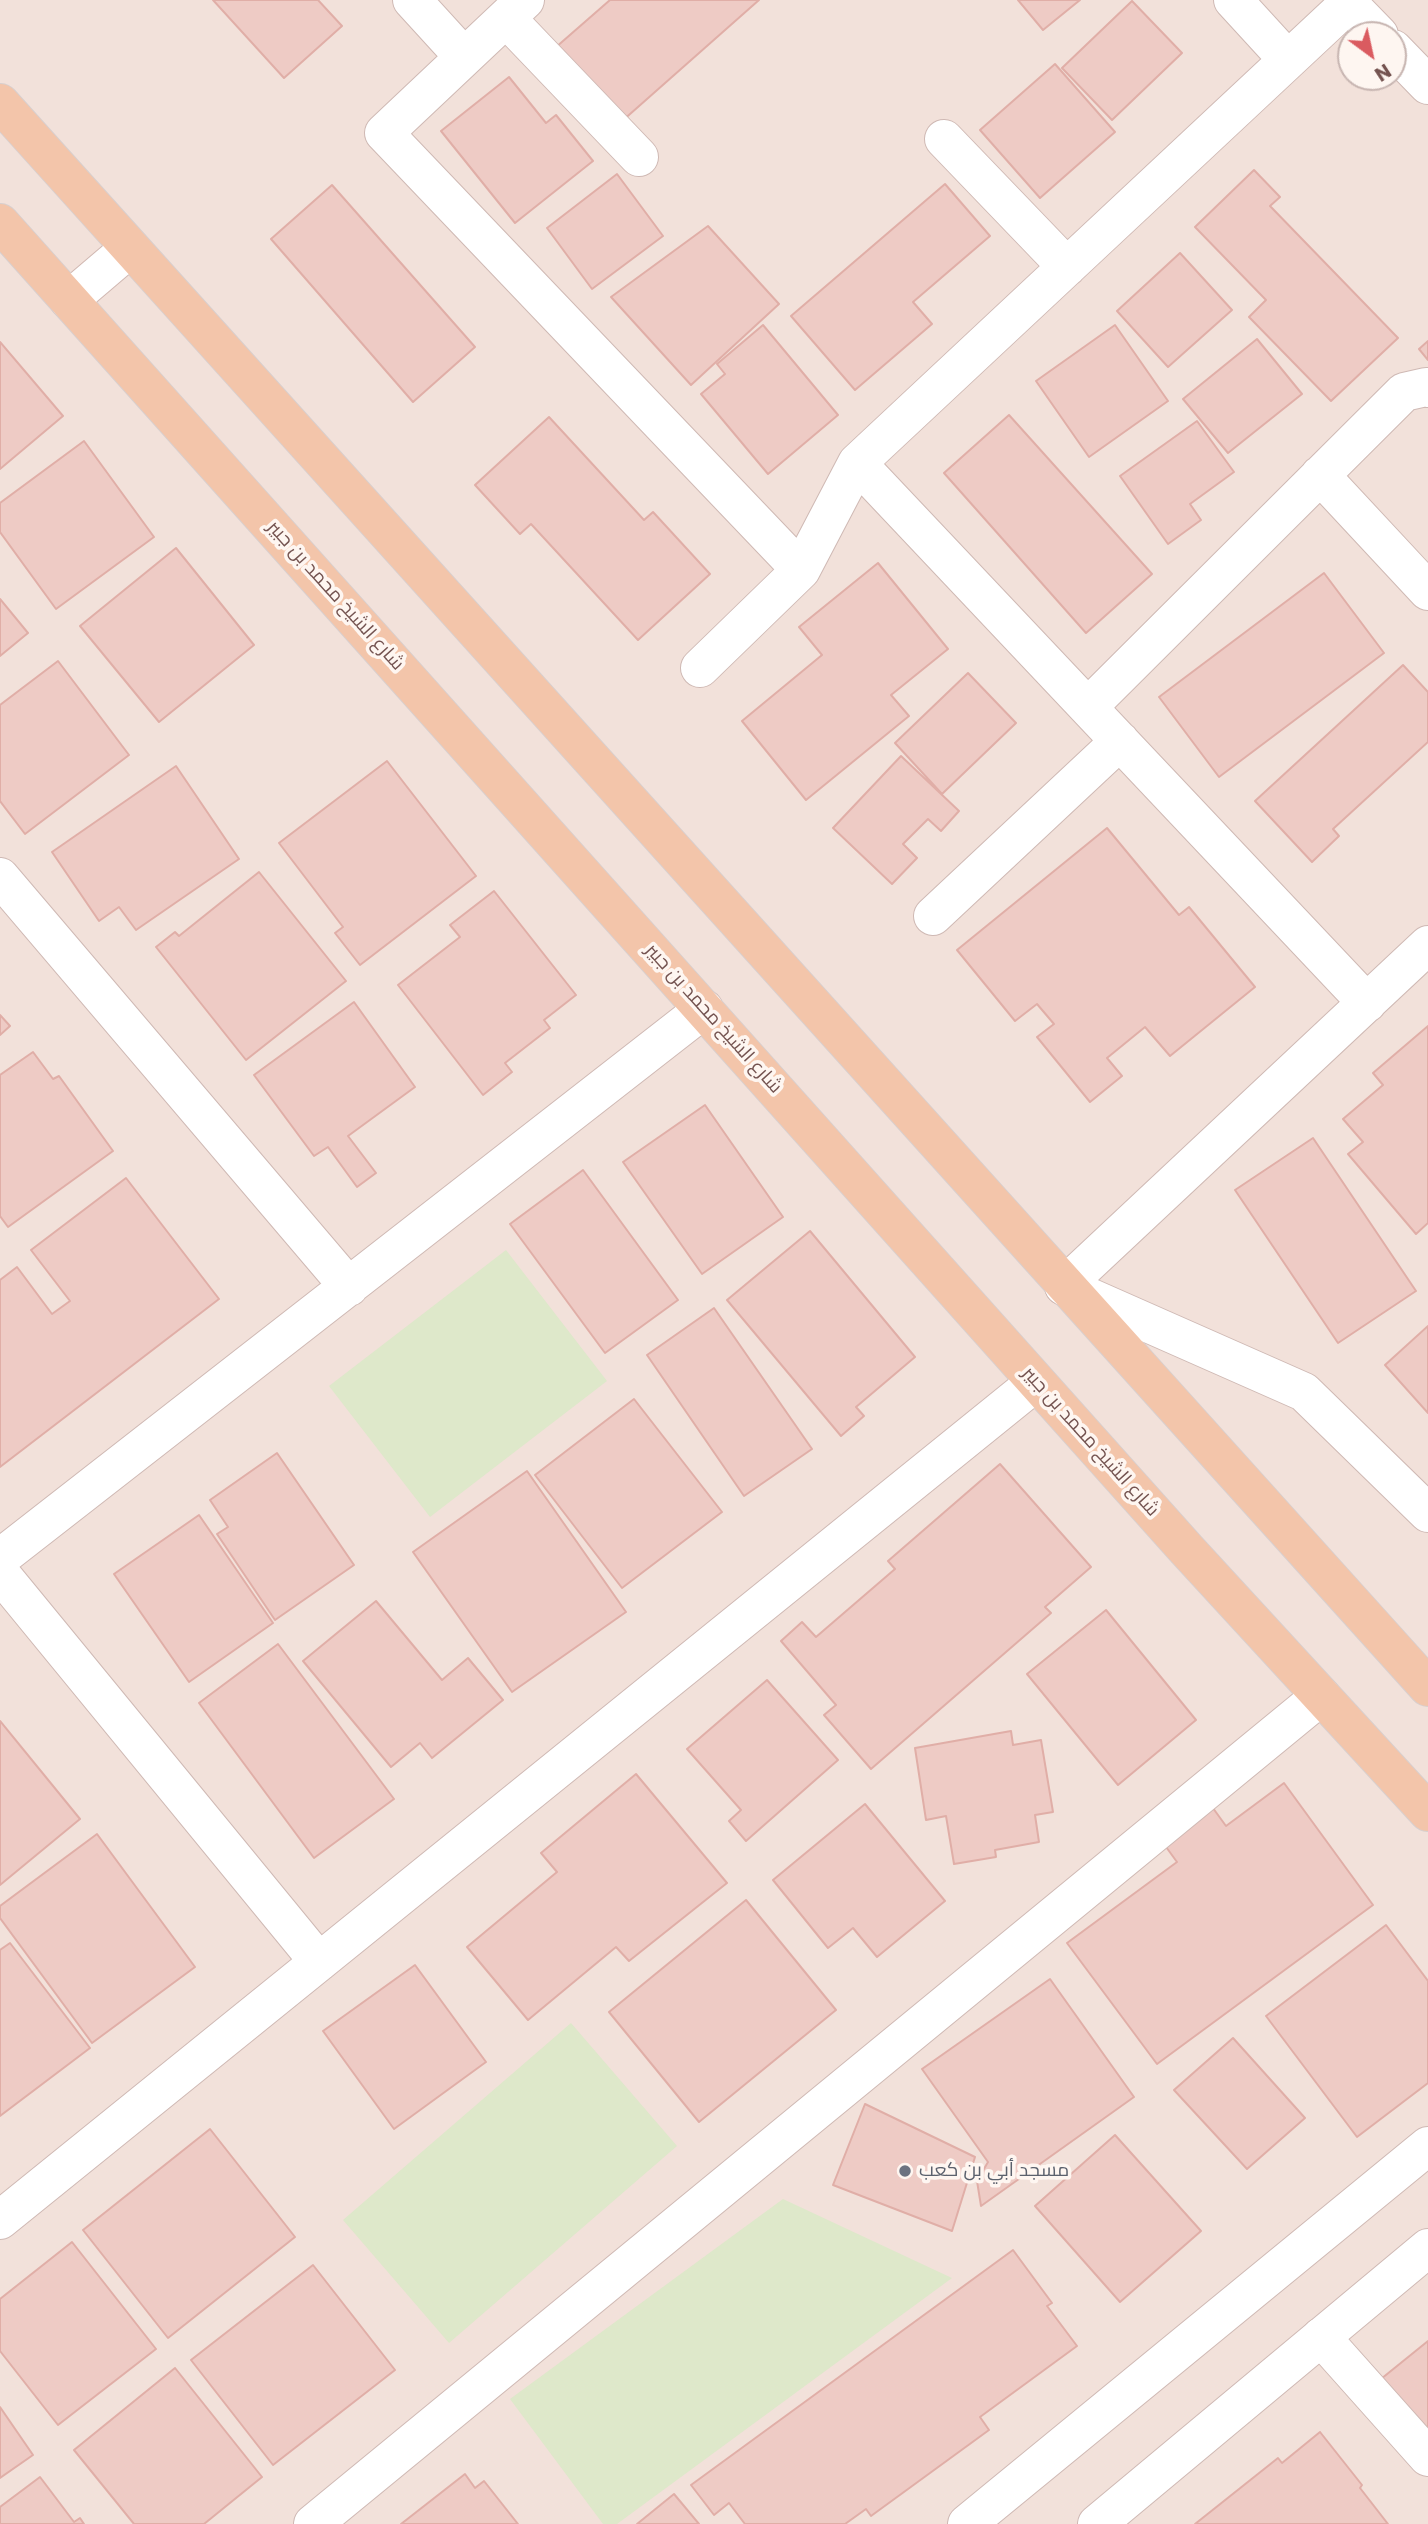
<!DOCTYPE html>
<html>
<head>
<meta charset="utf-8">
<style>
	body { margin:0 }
	#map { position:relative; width:1428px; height:2524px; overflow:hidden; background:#fbf1eb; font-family:Poppins,sans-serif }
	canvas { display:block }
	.north { position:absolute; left:1337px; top:21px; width:70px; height:70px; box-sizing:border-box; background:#fef6f1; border:2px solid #c7b5b1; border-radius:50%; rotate:147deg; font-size:19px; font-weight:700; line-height:28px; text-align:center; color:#745350 }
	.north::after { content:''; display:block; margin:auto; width:24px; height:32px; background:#da5b60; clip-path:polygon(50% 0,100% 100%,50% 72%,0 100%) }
</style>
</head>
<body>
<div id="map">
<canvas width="1428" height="2524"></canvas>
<div class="north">N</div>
</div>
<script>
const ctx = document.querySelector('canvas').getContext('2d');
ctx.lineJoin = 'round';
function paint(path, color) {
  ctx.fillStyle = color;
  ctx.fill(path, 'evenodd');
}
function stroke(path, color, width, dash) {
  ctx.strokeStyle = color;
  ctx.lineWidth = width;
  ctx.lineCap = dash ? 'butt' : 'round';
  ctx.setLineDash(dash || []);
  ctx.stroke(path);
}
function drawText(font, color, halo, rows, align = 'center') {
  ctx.font = font + ' Poppins,Cairo,sans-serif';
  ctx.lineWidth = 7;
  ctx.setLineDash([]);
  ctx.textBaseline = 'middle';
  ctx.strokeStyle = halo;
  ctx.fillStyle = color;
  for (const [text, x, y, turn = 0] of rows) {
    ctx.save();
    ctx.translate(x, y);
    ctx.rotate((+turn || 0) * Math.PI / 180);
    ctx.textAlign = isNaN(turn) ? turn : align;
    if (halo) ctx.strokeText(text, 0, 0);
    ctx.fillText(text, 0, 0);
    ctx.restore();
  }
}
paint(new Path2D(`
	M0,0H1428V2524H0ZM1351,35H1393V77H1351Z`), '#f2e1da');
paint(new Path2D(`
	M506,1250L607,1381L430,1517L329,1386Z
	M571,2023L677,2146L449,2343L343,2220Z
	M783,2199L952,2278L617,2524H603L510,2399Z`), '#dee8ca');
const building = new Path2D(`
	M213,0H318L342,26L284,78Z
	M610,0H759L621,122L555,48Z
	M1018,0H1080L1043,30Z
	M1132,1L1182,53L1112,120L1062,68Z
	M1055,64L1115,132L1040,198L980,130Z
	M509,77L546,123L556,115L593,161L515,223L441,131Z
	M1254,170L1280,197L1270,206L1398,338L1331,401L1249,317L1266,300L1195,227Z
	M617,174L663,236L592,289L547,228Z
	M945,184L990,236L913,302L932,324L855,390L791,316Z
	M332,185L475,347L413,402L271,239Z
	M708,226L779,304L691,385L611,297Z
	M1180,253L1232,310L1168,367L1117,311Z
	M763,325L838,415L768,474L701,394L725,374L717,364Z
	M1115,325L1168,401L1089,457L1036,381Z
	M1257,339L1302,394L1228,453L1183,399Z
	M1428,341V360L1419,349Z
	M0,342L63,416L0,469Z
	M1009,415L1152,574L1086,633L944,473Z
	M549,417L644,520L653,512L710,574L638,640L531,524L520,534L475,485Z
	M1197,421L1234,472L1190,504L1201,520L1168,544L1120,476Z
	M84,441L154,537L56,609L0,532V503Z
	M176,548L254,645L159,722L80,626Z
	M878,563L948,649L891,695L909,716L806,800L742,721L822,655L799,627Z
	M1324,573L1384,653L1219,777L1159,697Z
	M0,599L28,633L0,656Z
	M58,661L129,755L25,834L0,801V705Z
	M1403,665L1428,692V742L1333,829L1339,836L1312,862L1255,801Z
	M968,673L1016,723L942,794L895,743Z
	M901,756L959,811L941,831L928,819L903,844L917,858L892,884L833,828Z
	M387,761L476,876L360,965L335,933L343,927L279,843Z
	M176,766L239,859L136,930L119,907L99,921L52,852Z
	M1107,828L1179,915L1189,907L1255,987L1170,1056L1145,1027L1107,1058L1122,1076L1090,1102L1037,1037L1054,1024L1037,1004L1015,1021L957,950Z
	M259,872L346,981L246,1060L156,947L175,932L179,936Z
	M494,891L576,995L544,1020L550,1028L505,1063L512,1072L483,1095L398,985L460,937L450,925Z
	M354,1002L415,1087L348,1136L376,1173L357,1187L328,1147L314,1156L254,1075Z
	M0,1015L10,1026L0,1035Z
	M1428,1026V1223L1416,1234L1348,1154L1363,1142L1343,1119L1383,1085L1373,1073Z
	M33,1052L53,1079L59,1076L113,1151L8,1227L0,1216V1075Z
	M705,1105L783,1217L702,1274L623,1162Z
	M1313,1138L1416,1291L1338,1343L1235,1190Z
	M583,1170L678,1300L605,1353L510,1224Z
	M126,1178L219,1299L0,1467V1280L17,1267L52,1314L70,1301L31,1250Z
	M810,1231L915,1357L856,1407L864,1416L841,1436L727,1300Z
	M714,1308L812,1449L744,1496L647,1355Z
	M1428,1326V1413L1385,1365Z
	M634,1399L722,1512L622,1588L535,1475Z
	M277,1453L354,1565L275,1620L217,1534L228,1527L210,1500Z
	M1000,1464L1091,1567L1045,1607L1051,1613L871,1769L824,1715L836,1705L781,1641L802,1622L816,1637L895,1569L888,1561Z
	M527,1471L626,1612L512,1692L413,1552Z
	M199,1515L273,1623L189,1682L114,1574Z
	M376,1601L442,1680L468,1658L503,1700L432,1758L420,1743L391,1767L303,1661Z
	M1106,1610L1196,1720L1118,1785L1027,1674Z
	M278,1644L394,1799L314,1858L199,1703Z
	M767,1680L838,1760L746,1841L729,1821L741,1810L687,1749Z
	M0,1721L80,1819L0,1885Z
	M1011,1731L1013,1745L1041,1740L1053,1812L1035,1815L1039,1842L995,1850L996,1857L954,1864L946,1816L926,1820L915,1748Z
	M636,1774L727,1883L629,1961L616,1947L528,2020L467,1947L557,1872L541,1853Z
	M1284,1783L1373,1905L1157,2064L1067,1943L1177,1862L1161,1840L1210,1804L1226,1826Z
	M865,1804L945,1901L877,1957L853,1928L828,1948L773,1880Z
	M97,1834L195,1967L92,2043L0,1918V1906Z
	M746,1900L836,2010L699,2122L609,2012Z
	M1386,1925L1428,1981V2083L1357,2137L1266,2016Z
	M10,1943L90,2048L0,2116V1950Z
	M415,1965L486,2062L394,2129L323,2031Z
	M1050,1979L1134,2097L981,2206L977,2181L988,2162L922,2069Z
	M1233,2038L1305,2118L1247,2169L1174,2090Z
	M865,2104L975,2157L952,2231L833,2185Z
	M210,2129L295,2237L168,2338L83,2230Z
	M1115,2135L1201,2231L1120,2302L1035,2206Z
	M72,2242L156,2349L58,2425L0,2351V2299Z
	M1013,2250L1052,2303L1047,2306L1077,2346L980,2417L989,2430L871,2516L866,2509L845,2524H745L729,2503L714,2515L691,2485Z
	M313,2265L395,2370L273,2465L191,2360Z
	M1428,2341V2446L1376,2383Z
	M175,2368L262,2477L204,2524H134L74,2450Z
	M0,2407L33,2455L0,2478Z
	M1320,2432L1362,2485L1360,2488L1388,2524H1195L1278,2458L1282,2463Z
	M465,2474L475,2488L484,2481L518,2524H401Z
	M40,2477L74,2522L80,2518L84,2524H0V2507Z
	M674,2494L699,2524H637Z`);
paint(building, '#eecbc5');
stroke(building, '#e0aea7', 2);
const minor = new Path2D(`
	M412,0L464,57
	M525,0L384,133L801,570
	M1233,0L1288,60
	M506,18L639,157
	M944,139L1067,267
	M857,463L1367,1003
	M1320,475L1428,591
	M700,668L801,570L857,463L1348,4
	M1088,707L1404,392L1426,387L1428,388
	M0,877L349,1287
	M933,916L1120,741
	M1064,1286L1428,945
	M0,1558L704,1009
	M0,1573L319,1962
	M0,2220L1036,1382
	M1321,2337L1428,2457
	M313,2524L1321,1696`);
const tertiary = new Path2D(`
	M1345,0L1379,35
	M1393,49L1428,85
	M1064,1286L1304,1392L1428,1513
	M967,2524L1428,2146
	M1097,2524L1428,2248`);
const secondary = new Path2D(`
	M69,300L130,248`);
const primary = new Path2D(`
	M0,103L1428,1687
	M0,223L1187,1550L1428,1812`);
stroke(minor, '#cfb9b4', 40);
stroke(tertiary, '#cfb9b4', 40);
stroke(secondary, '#d1b8b2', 40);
stroke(primary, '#d8cfce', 40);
stroke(minor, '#fff', 38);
stroke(tertiary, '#fff', 38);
stroke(secondary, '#fff', 38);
stroke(primary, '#f3c5aa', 38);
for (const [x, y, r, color] of [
	[905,2171,7,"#6b7280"]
]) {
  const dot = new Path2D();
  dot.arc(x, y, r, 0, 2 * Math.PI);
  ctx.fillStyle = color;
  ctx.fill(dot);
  stroke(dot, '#fef6f1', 2.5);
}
drawText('19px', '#745350', '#fef6f1', [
	["شارع الشيخ محمد بن جبير",335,596,48],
	["شارع الشيخ محمد بن جبير",713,1019,48],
	["شارع الشيخ محمد بن جبير",1090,1442,48]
]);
drawText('19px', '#5b616d', '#fef6f1', [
	["مسجد أبي بن كعب",919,2171]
], 'left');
</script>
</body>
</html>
